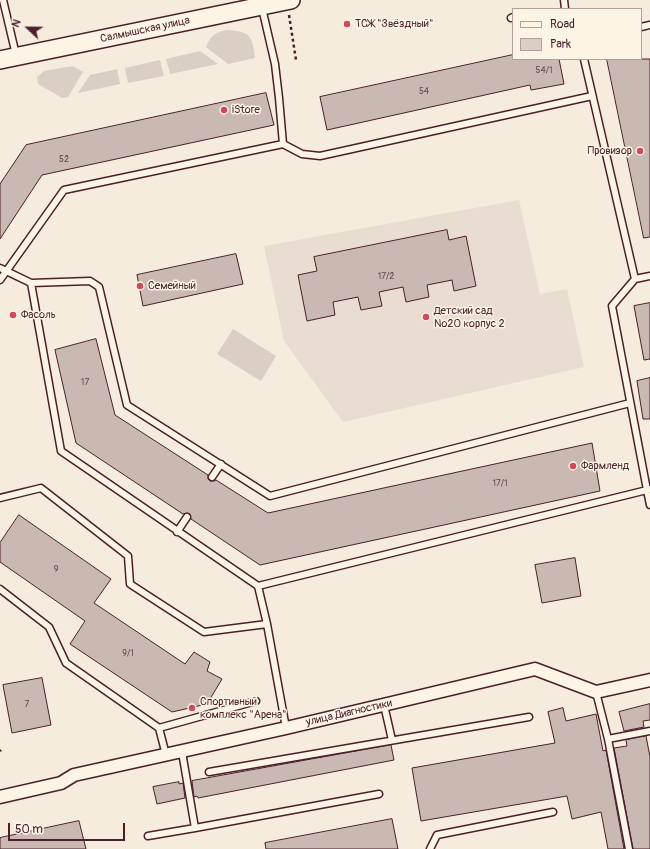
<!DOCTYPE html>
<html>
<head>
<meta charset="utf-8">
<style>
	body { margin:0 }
	#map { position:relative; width:650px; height:849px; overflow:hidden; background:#f5ecde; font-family:Pangolin,sans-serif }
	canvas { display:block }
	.legend { position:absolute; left:512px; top:8px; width:130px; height:52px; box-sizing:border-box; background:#fcf5e5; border:1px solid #b59f9b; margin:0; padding:5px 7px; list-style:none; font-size:12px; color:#4a1f2b }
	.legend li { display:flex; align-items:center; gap:8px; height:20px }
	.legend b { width:20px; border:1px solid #b59f9b }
	.north { position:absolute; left:8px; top:8px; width:40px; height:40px; -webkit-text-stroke:3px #fcf5e5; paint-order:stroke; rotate:292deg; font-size:11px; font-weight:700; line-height:16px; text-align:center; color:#4a1f2b }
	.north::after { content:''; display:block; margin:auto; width:14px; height:18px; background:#4a1f2b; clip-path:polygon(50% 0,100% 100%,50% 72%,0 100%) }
	.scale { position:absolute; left:8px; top:823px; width:117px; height:18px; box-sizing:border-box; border:2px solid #4a1f2b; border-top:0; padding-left:5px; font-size:12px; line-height:14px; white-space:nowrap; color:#4a1f2b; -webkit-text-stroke:3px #fcf5e5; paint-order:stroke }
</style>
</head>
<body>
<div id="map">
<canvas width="650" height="849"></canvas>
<ul class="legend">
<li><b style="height:5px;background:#fcf5e5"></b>Road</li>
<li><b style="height:11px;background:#dbcec4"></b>Park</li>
</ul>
<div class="north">N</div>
<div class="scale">50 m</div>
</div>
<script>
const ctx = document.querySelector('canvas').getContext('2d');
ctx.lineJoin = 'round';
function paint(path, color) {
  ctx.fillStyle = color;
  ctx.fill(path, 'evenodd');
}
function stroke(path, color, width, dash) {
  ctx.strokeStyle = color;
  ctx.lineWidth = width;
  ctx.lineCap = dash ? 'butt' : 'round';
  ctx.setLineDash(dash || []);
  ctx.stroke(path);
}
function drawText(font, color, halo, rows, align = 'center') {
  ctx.font = font + ' Pangolin,sans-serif';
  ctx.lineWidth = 3;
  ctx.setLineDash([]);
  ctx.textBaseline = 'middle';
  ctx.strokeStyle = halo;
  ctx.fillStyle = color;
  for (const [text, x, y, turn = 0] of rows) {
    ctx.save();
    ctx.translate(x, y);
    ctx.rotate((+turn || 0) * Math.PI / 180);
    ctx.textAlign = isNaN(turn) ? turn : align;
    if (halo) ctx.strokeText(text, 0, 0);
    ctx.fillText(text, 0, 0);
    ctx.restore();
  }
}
paint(new Path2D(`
	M519,200L540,294L567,289L584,367L343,422L284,341L264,246Z`), '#e8ddd0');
paint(new Path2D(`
	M229,30C252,32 252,37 255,58L228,64L206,47C211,35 216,31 229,30Z
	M200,51L218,64L170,74L166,59Z
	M160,60L164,76L128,83L125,68Z
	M73,66L83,72L68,97L62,98L38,84L37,77L44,71Z
	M117,69L120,84L78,93L90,75Z
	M233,329L276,356L261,381L217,354Z`), '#dbcec4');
const building = new Path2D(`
	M513,55V59H559L564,84L531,90L530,85L327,130L320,97Z
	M607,59H650V237L644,238Z
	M266,93L274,125L42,175L0,239V184L26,145Z
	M447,230L449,240L466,236L476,286L454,291L452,280L427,285L429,297L406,302L403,287L379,292L382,306L361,310L358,297L333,302L335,315L307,321L298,275L317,271L314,257Z
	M236,254L243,284L143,306L137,275Z
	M650,303V359L644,360L634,306Z
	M96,339L115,415L208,475V479L210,481H214L216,480L268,513L592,443L600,491L260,565L191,519L190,514L187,513L183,514L76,443L55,350Z
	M650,378V419H643L637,381Z
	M19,515L111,579L94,603L185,664L194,652L210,662L207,671L222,679L207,704L172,712L70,644L85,621L0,562V543Z
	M575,558L581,596L542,603L535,565Z
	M42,678L51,725L12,733L3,685Z
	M650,704V720L643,721L644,727L624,731L619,712Z
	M563,708L566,721L596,714L603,751L606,750L624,849H608L601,812L572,819L567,796L421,821L412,768L555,743L548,712Z
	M646,736L650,757V849H633L614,748L627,746L626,740Z
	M391,745L394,760L198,798L197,796L194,797L192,781Z
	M179,782V784L183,783L185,798L157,804L153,787Z
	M392,819L398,849H266L265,843Z
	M79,821L86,849H0V838Z`);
paint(building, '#cab9b1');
stroke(building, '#4a1f2b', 1);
const lane = new Path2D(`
	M3,0L16,55
	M564,0L565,9
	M511,18L513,17
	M641,27L650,25
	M283,144L302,154L320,156L592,96
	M0,268L31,283L61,451L258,586L647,490L612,306L635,279L584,59
	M635,279L650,276
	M0,280L64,190L283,144L279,98L275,64L262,8
	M31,283L90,281L99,287L127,405L270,496L630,403
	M212,477L221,464
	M650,489L647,490L650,505
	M0,498L41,488L128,556L130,584L204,632L267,624L258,586
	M177,532L187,517
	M0,589L49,627L66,663L159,728L166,755
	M267,624L286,728
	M596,692L608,739L629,849
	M384,705L392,740
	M159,728L256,701
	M608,739L650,731
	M182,752L195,828L379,794
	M209,772L529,717
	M148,836L195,828
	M430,849L437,835L553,812`);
const street = new Path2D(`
	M0,797L61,783L74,775L286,728L535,669L596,692L650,680`);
const secondary = new Path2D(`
	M0,60L291,0`);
stroke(lane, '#4a1f2b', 9);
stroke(street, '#4a1f2b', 15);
stroke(secondary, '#4a1f2b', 20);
stroke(new Path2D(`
	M289,15L296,60
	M0,751L1,750`), '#4a1f2b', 2.5, [3, 3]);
stroke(lane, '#fcf5e5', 6);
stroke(street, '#fcf5e5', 12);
stroke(secondary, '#fcf5e5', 17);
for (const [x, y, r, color] of [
	[347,24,4,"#d1495b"],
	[224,110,4,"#d1495b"],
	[640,151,4,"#d1495b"],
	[140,286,4,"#d1495b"],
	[13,315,4,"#d1495b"],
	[426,317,4,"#d1495b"],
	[573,466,4,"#d1495b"],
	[192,708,4,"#d1495b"]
]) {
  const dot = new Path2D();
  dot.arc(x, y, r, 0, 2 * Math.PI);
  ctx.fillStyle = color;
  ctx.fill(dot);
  stroke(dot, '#fcf5e5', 1.5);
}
drawText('9px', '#6a464c', null, [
	["54/1",544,71],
	["54",424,92],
	["52",64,160],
	["17/2",386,277],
	["17",85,383],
	["17/1",500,484],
	["9",56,570],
	["9/1",128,654],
	["7",27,705]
]);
drawText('11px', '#4a1f2b', '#fcf5e5', [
	["ТСЖ \"Звёздный\"",355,24],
	["iStore",232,110],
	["Провизор",632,151,"right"],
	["Семейный",148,286],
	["Детский сад",434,311],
	["№20 корпус 2",434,324],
	["Фасоль",21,315],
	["Фармленд",581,466],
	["Спортивный",200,702],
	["комплекс \"Арена\"",200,715]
], 'left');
drawText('11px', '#4a1f2b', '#fcf5e5', [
	["Салмышская улица",145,30,-12],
	["улица Диагностики",349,713,-13]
]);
</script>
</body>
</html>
